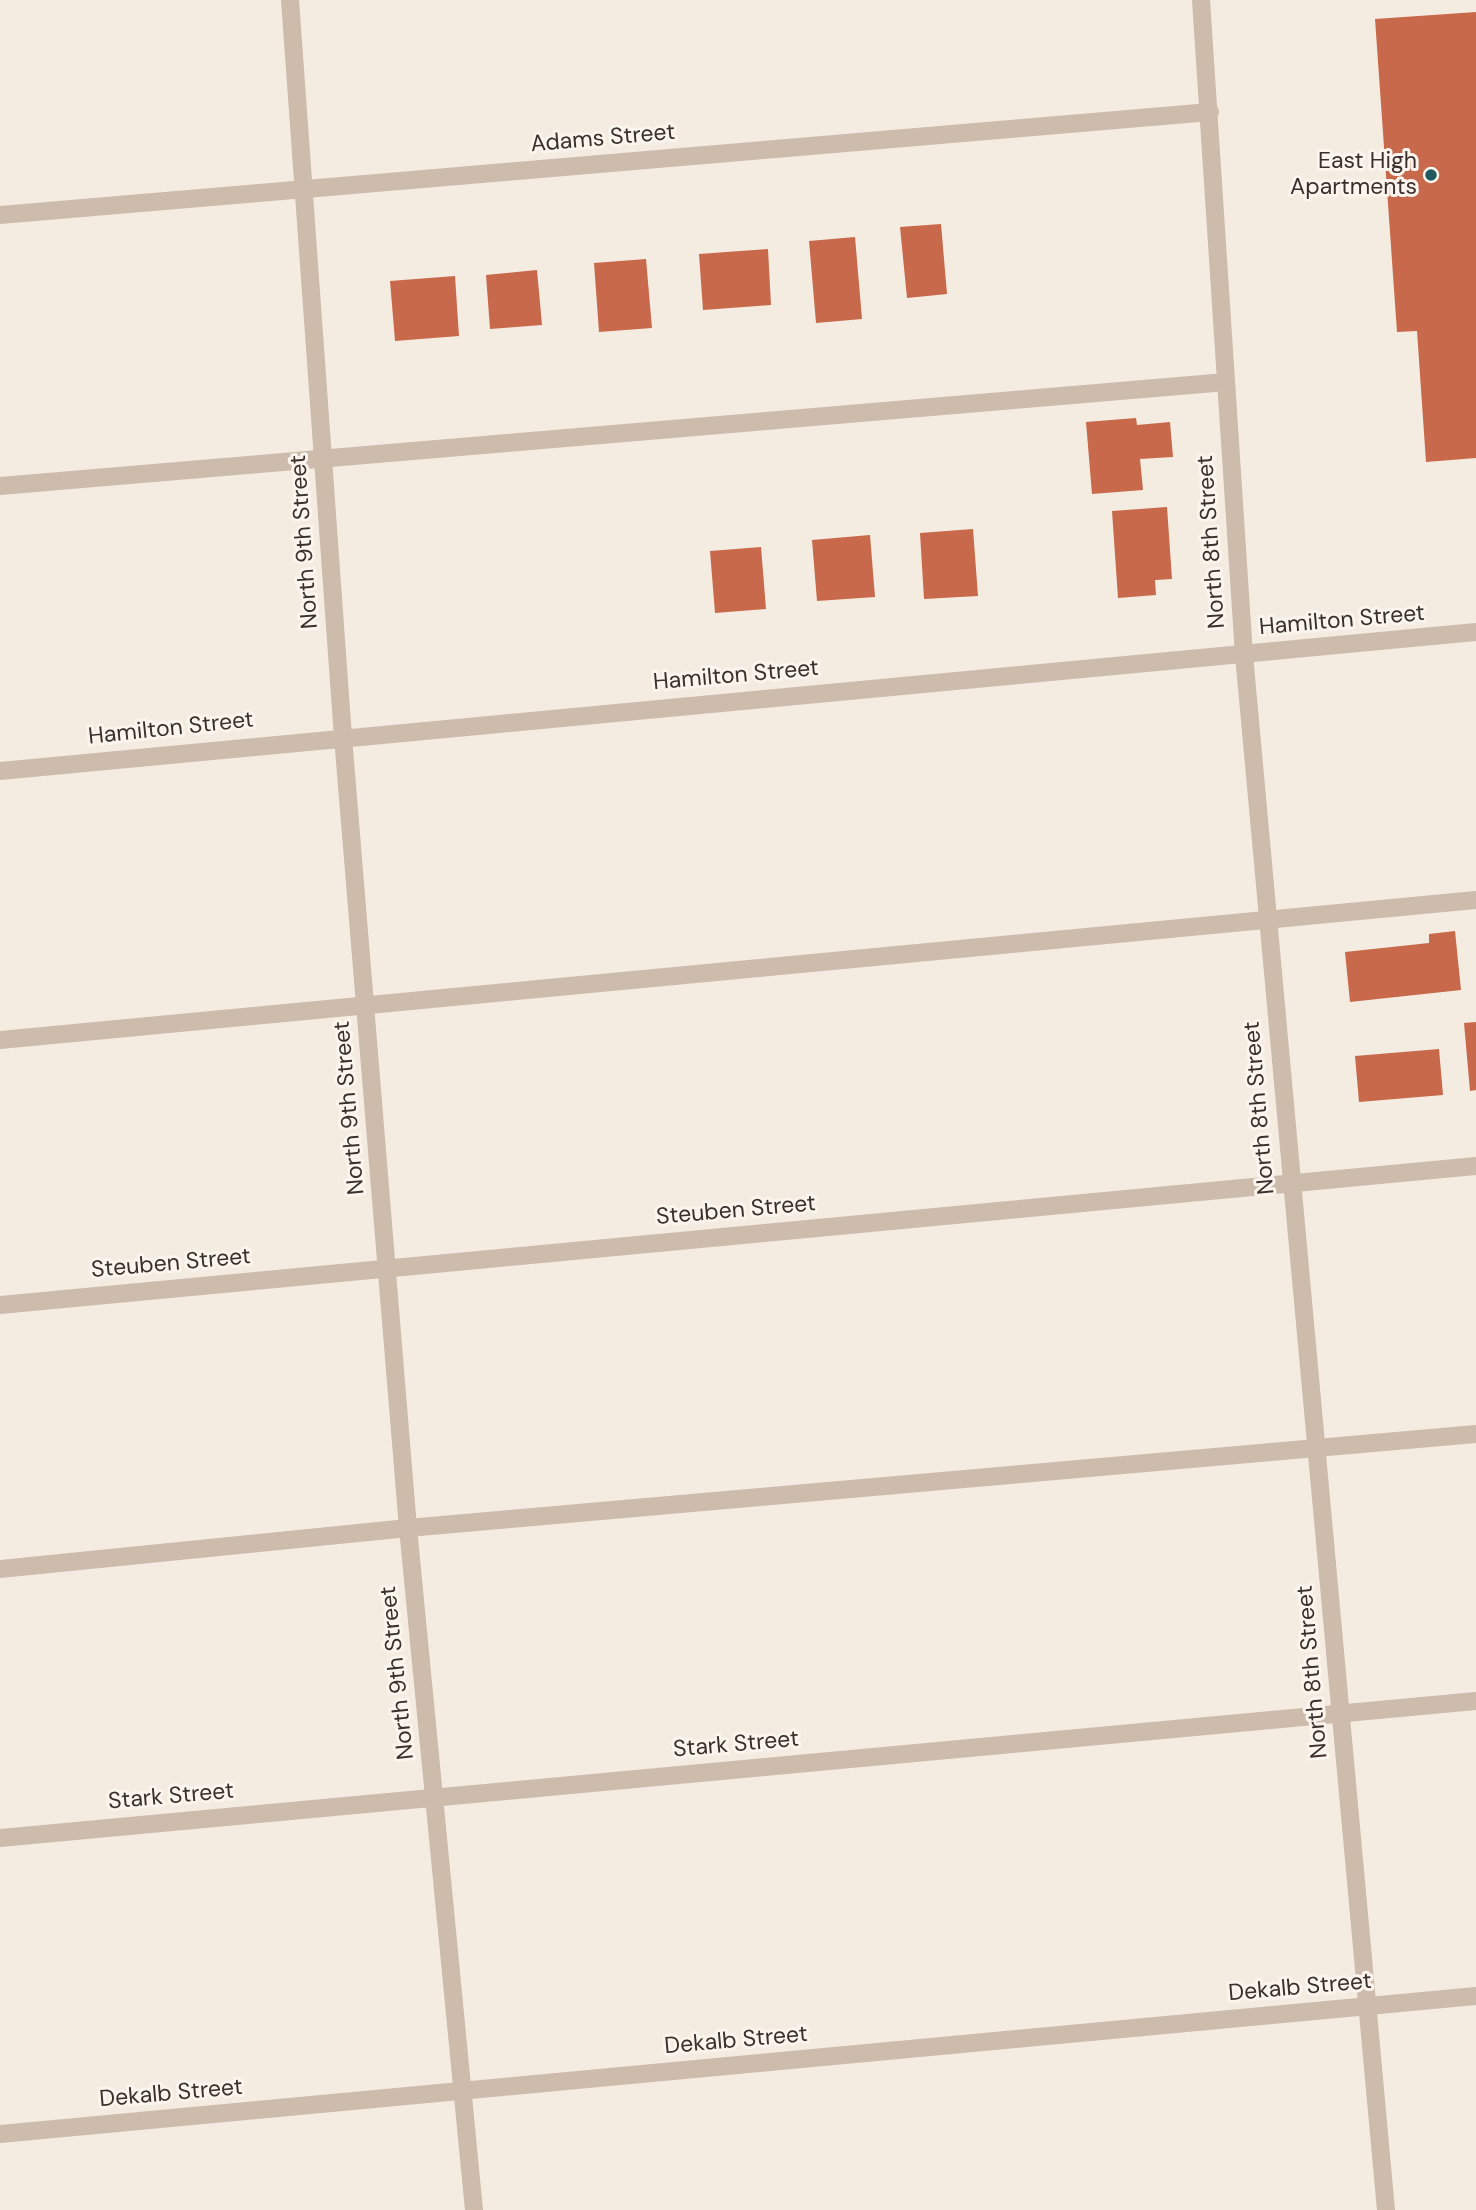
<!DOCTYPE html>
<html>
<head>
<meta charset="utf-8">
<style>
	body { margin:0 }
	canvas { display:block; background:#f4ebe1 }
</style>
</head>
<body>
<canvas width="1476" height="2210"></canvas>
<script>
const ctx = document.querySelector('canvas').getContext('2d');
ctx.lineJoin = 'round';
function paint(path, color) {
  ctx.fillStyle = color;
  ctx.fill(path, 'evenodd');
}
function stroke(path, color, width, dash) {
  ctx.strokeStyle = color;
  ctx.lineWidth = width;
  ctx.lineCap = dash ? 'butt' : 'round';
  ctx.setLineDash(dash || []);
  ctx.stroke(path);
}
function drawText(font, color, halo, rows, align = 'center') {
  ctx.font = font + ' "DM Sans",sans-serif';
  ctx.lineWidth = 6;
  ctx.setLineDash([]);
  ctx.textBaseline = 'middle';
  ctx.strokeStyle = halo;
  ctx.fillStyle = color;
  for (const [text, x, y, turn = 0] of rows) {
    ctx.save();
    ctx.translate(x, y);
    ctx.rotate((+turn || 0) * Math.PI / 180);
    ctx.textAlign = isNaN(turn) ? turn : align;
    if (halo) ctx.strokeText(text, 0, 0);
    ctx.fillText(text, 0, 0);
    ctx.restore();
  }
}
paint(new Path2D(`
	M1476,12V458L1426,462L1417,331L1397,332L1375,19Z
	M941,224L947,294L907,298L900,227Z
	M855,237L862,319L816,323L809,241Z
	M768,249L771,305L703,310L699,254Z
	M646,259L652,328L599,332L594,263Z
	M537,270L542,325L490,329L486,275Z
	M455,276L459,336L395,341L390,281Z
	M1136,418L1137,425L1170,422L1173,457L1140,459L1143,490L1092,494L1086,422Z
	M1167,507L1172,579L1155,580L1156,595L1118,598L1112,511Z
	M973,529L978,596L924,599L920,533Z
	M870,535L875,597L817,601L812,540Z
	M761,547L766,609L715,613L710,551Z
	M1455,931L1461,990L1350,1002L1345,952L1429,943V934Z
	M1476,1022V1090L1470,1091L1464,1023Z
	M1439,1049L1443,1095L1359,1102L1355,1056Z`), '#c8694b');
stroke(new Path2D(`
	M0,486L1226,382
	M0,1040L1476,900
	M0,1569L408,1528L1476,1434`), '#cdbbac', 18);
stroke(new Path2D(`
	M290,0L343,737L408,1528L474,2210
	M1201,0L1244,655L1386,2210
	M0,215L1210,112
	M0,771L1476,632
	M0,1305L1476,1166
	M0,1838L1476,1701
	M0,2134L1476,1996`), '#cdbbac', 18);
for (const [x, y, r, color] of [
	[1431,175,7,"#1f5a5e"]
]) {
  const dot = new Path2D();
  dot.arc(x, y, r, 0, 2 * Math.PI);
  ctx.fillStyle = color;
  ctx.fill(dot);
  stroke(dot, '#fbf5ee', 2.5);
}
drawText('23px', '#3b302b', '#fbf5ee', [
	["Adams Street",603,139,-5],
	["North 9th Street",305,542,-94],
	["North 8th Street",1212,542,-94],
	["Hamilton Street",1342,621,-5],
	["Hamilton Street",736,676,-5],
	["Hamilton Street",171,729,-6],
	["North 9th Street",350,1108,-95],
	["North 8th Street",1260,1108,-95],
	["Steuben Street",736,1211,-5],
	["Steuben Street",171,1264,-5],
	["North 8th Street",1313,1672,-95],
	["North 9th Street",398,1673,-96],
	["Stark Street",736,1745,-5],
	["Stark Street",171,1797,-5],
	["Dekalb Street",1300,1988,-5],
	["Dekalb Street",736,2041,-5],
	["Dekalb Street",171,2094,-5]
]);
drawText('23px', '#3b302b', '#fbf5ee', [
	["East High",1417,162],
	["Apartments",1417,188]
], 'right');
</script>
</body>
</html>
